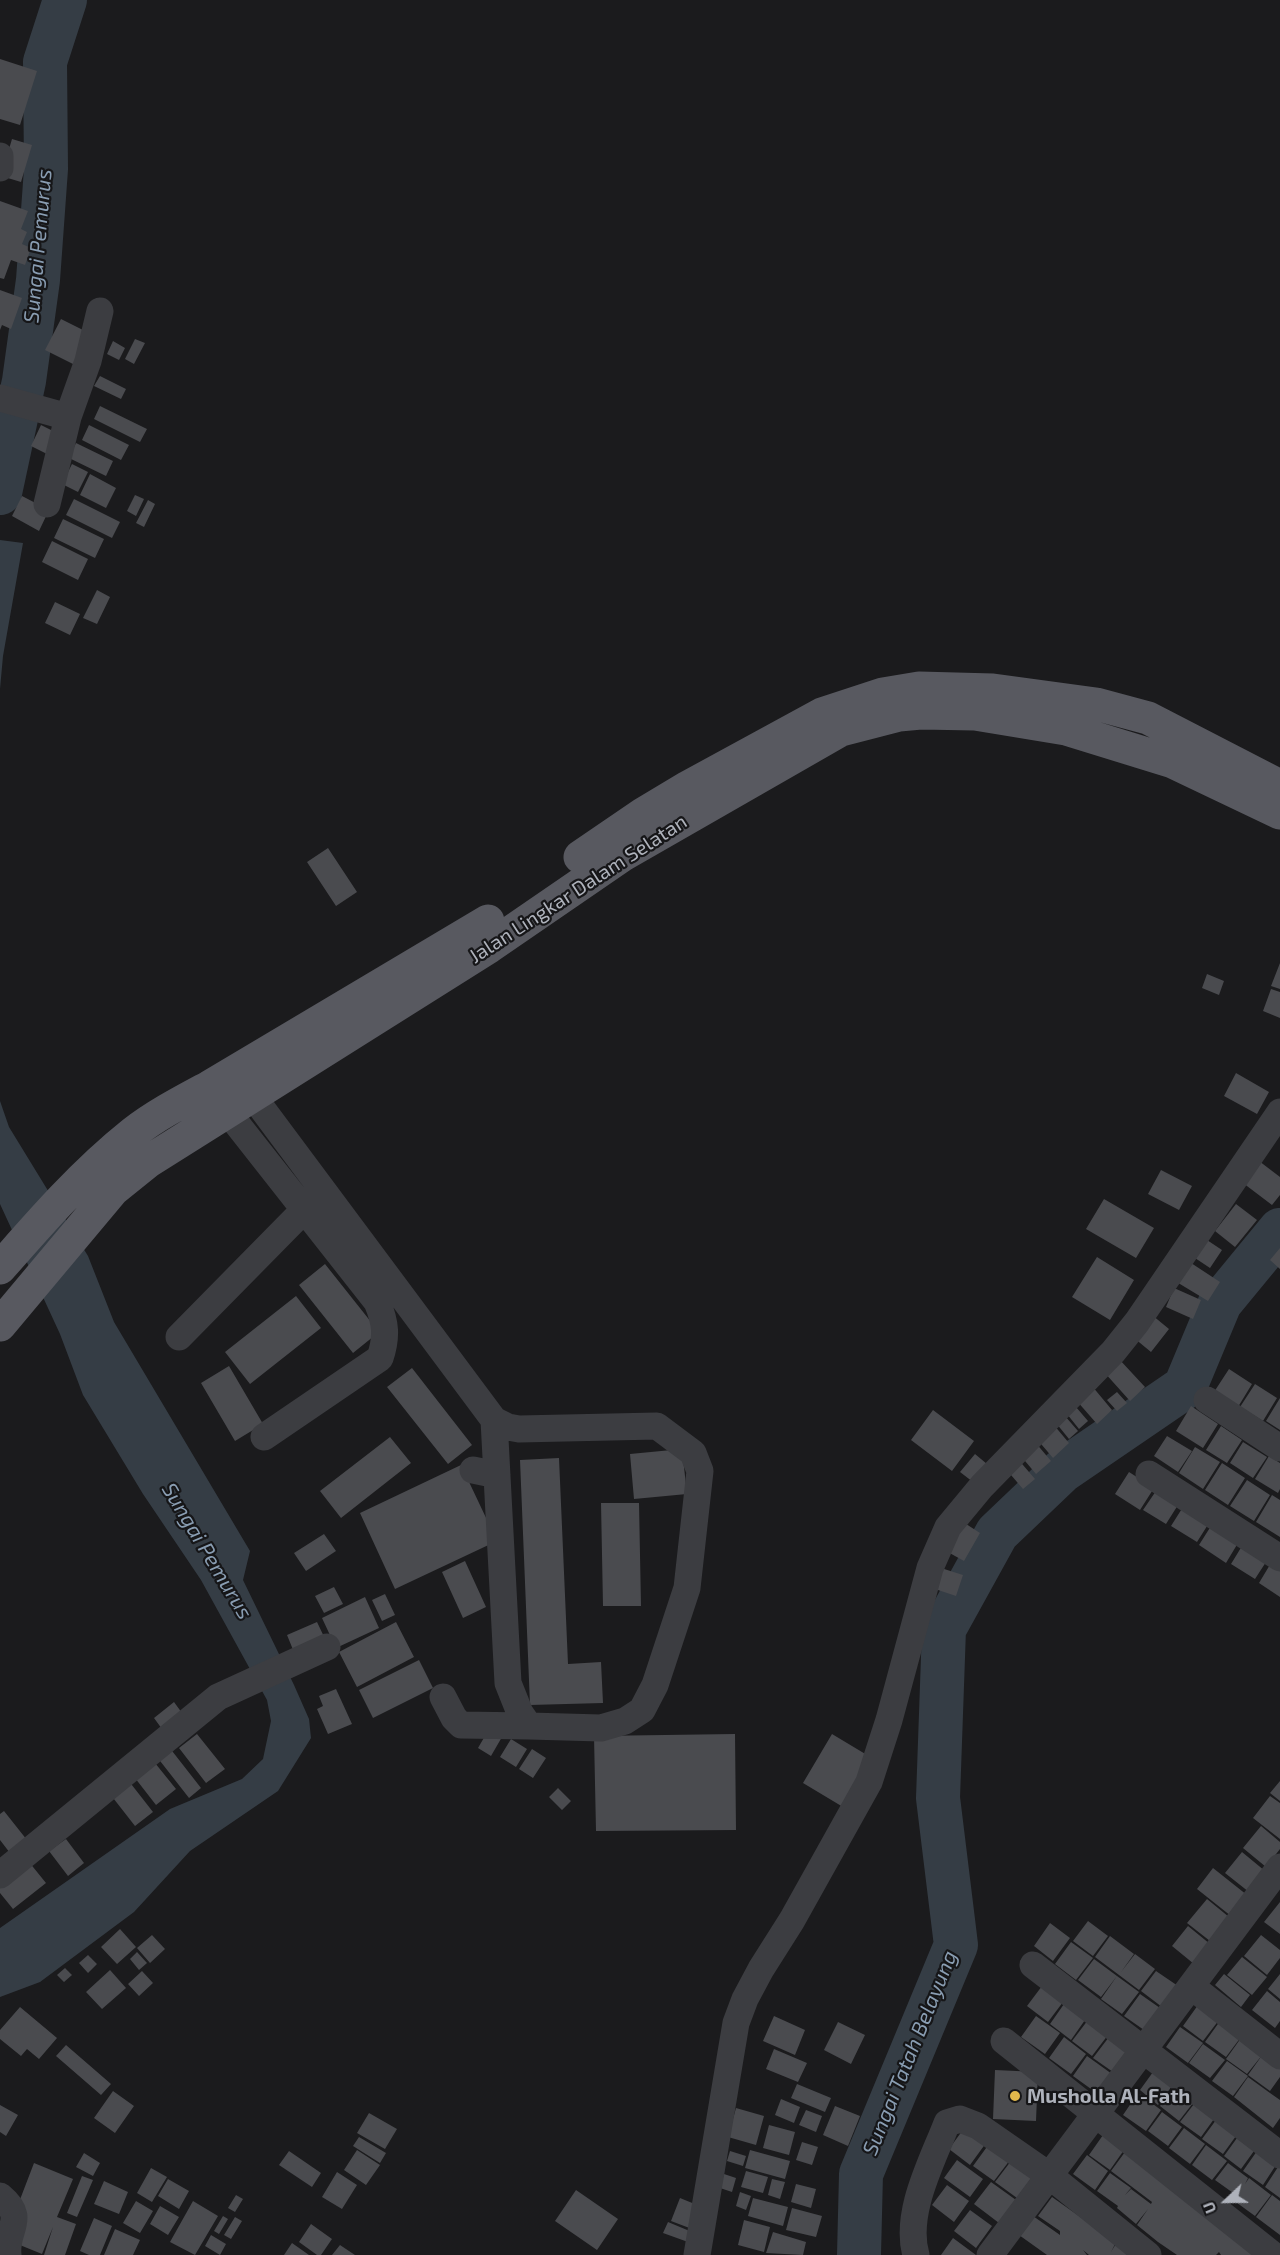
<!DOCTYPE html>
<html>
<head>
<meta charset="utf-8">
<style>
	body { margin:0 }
	#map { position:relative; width:1280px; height:2255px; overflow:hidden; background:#1b1b1d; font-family:"Exo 2",sans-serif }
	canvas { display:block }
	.north { position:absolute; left:1196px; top:2171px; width:60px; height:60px; -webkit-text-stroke:4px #161618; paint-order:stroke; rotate:248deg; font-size:16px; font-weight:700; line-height:24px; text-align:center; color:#aeb2bb }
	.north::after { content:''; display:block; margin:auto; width:21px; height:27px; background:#aeb2bb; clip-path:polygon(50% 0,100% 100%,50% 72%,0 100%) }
</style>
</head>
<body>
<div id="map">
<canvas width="1280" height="2255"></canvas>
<div class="north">U</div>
</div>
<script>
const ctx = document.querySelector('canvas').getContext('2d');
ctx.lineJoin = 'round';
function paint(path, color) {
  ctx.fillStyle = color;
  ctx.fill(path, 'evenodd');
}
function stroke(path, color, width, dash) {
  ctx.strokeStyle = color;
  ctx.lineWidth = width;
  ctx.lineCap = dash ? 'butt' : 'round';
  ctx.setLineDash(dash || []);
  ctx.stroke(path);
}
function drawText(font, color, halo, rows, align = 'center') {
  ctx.font = font + ' "Exo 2",sans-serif';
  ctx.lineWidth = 4.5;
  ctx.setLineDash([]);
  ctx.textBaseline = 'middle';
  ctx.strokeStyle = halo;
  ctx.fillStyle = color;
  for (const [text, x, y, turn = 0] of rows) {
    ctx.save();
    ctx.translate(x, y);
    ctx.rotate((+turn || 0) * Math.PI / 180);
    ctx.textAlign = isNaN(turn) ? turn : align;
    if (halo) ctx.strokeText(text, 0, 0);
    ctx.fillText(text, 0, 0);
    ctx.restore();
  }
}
paint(new Path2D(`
	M0,540L23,543L3,656L0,689Z
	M0,1101L9,1127L88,1256L114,1322L250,1551L243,1580L294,1685L309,1719L311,1738L278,1791L190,1851L134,1912L40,1982L0,1997V1928L170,1809L242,1779L263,1759L271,1721L267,1700L201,1580L143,1494L83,1395L60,1334L0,1204Z`), '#353d45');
stroke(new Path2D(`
	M0,493L24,381L38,280L46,169L45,62L65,0
	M859,2255L861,2174L956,1945L938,1798L944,1629L997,1533L1062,1471L1185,1387L1220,1303L1280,1230`), '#353d45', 44);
paint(new Path2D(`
	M0,59L37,71L20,125L0,119Z
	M12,139L32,145L21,182L1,176Z
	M0,201L28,211L21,229L27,232L22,244L31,248L25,265L11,260L4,279L0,278Z
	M0,290L22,298L11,329L2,325L0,330Z
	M61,319L91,334L75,365L45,350Z
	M135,339L145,343L134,364L125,359Z
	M113,341L125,348L119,360L107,354Z
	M100,376L126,389L121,399L94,386Z
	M100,406L147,429L140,442L94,419Z
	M41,425L57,433L47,454L31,446Z
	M89,425L129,445L121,460L82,440Z
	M76,443L113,461L106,476L69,458Z
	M72,464L88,472L78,492L62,484Z
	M90,474L116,488L106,508L80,495Z
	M135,495L144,499L136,516L127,511Z
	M22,496L49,510L39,531L12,516Z
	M74,499L120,522L112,538L66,515Z
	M148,500L155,504L144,527L136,523Z
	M63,519L104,539L95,558L54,538Z
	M52,541L88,559L78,580L42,562Z
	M97,590L110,597L97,624L83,618Z
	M55,602L80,614L70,635L45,623Z
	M328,848L357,892L336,906L307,862Z
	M1280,963V989L1271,986Z
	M1207,974L1224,981L1219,995L1202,988Z
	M1271,989L1280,992V1018L1263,1011Z
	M1236,1073L1269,1092L1257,1114L1224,1096Z
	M1259,1161L1280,1177V1195L1272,1205L1243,1183Z
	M1161,1170L1192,1186L1179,1210L1148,1194Z
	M1104,1199L1154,1228L1136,1258L1086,1229Z
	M1236,1204L1257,1220L1235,1247L1215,1231Z
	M1201,1236L1222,1250L1210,1268L1189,1254Z
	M1280,1248V1269L1270,1260Z
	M1097,1257L1134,1280L1110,1320L1072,1297Z
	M1188,1261L1220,1282L1208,1301L1175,1281Z
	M325,1264L379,1332L353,1353L299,1285Z
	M1174,1288L1201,1300L1193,1319L1166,1307Z
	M296,1296L321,1328L250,1384L225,1352Z
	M1152,1315L1169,1329L1151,1352L1134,1338Z
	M1119,1359L1145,1387L1130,1401L1104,1372Z
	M229,1366L263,1424L235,1441L201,1383Z
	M412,1368L472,1445L448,1464L387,1387Z
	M1229,1369L1252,1384L1238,1407L1214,1392Z
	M1255,1384L1277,1398L1263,1421L1240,1407Z
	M1092,1386L1112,1410L1097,1424L1076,1400Z
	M1117,1392L1127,1403L1117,1411L1107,1400Z
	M1280,1398V1430L1266,1421Z
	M1191,1406L1218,1424L1203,1448L1176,1431Z
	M1076,1407L1088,1421L1079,1429L1067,1414Z
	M933,1410L974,1441L952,1471L911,1440Z
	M1065,1416L1078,1431L1069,1439L1056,1423Z
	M1053,1424L1069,1443L1053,1458L1036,1438Z
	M1221,1426L1242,1440L1227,1463L1206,1450Z
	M1167,1436L1192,1451L1178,1472L1154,1456Z
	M390,1437L411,1463L341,1518L320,1491Z
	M1035,1442L1051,1461L1036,1474L1020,1455Z
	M1243,1442L1267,1457L1253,1478L1230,1463Z
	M1195,1447L1220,1462L1203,1489L1179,1473Z
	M682,1449L687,1494L634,1499L630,1454Z
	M975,1454L987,1464L973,1482L960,1472Z
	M1269,1456L1280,1463V1489L1278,1493L1255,1479Z
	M559,1458L568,1664L601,1662L603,1703L530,1705L520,1460Z
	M1017,1458L1035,1479L1023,1489L1005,1468Z
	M1222,1463L1245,1478L1228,1505L1205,1490Z
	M461,1465L497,1541L395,1589L360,1513Z
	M1129,1472L1154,1488L1140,1510L1115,1494Z
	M1247,1480L1270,1495L1254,1521L1230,1506Z
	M1156,1491L1178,1505L1166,1524L1143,1510Z
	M1272,1495L1280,1500V1537L1256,1522Z
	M601,1503H639L641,1606H603Z
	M1183,1507L1209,1523L1197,1542L1171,1526Z
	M963,1522L980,1533L964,1561L946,1551Z
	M1211,1526L1238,1543L1226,1563L1199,1545Z
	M324,1534L336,1551L306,1571L294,1553Z
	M1242,1546L1266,1562L1255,1579L1231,1564Z
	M465,1561L486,1607L463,1618L442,1572Z
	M1271,1563L1280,1569V1597L1259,1583Z
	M941,1568L963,1575L956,1596L935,1589Z
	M334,1587L343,1604L324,1613L315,1596Z
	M385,1594L395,1615L382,1621L372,1600Z
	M365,1597L379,1628L336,1648L322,1618Z
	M317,1622L327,1643L296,1657L287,1635Z
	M396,1622L414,1657L357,1687L339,1652Z
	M419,1660L433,1688L373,1718L359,1690Z
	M336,1689L352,1724L328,1734L317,1709L323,1706L319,1696Z
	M174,1702L182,1713L162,1729L154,1718Z
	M489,1729L502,1737L491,1756L478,1748Z
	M197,1734L225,1769L206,1783L179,1748Z
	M735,1734L736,1830L596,1831L594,1736Z
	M832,1734L872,1758L843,1807L803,1783Z
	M511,1739L527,1749L516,1767L500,1757Z
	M169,1747L201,1788L189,1798L157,1757Z
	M532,1749L546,1758L533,1778L519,1769Z
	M155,1763L176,1789L156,1805L135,1778Z
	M128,1780L153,1812L135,1826L110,1794Z
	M1280,1781V1801L1270,1793Z
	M558,1788L571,1801L562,1810L549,1797Z
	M1270,1796L1280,1803V1839L1253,1818Z
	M4,1811L27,1840L10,1853L0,1840V1814Z
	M1261,1826L1280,1842V1849L1266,1867L1243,1848Z
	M66,1839L84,1863L68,1876L49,1851Z
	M1242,1852L1265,1871L1249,1892L1225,1873Z
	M29,1862L46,1883L13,1909L0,1893V1886Z
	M1213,1868L1247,1895L1231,1916L1197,1889Z
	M1207,1899L1229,1917L1210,1941L1187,1923Z
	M1280,1902V1934L1264,1922Z
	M1088,1921L1108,1936L1093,1956L1073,1941Z
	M1050,1923L1070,1938L1053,1961L1034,1946Z
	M1188,1926L1210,1944L1194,1964L1172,1946Z
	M120,1929L136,1947L117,1964L101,1947Z
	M152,1935L165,1949L150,1963L137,1948Z
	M1261,1935L1280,1950V1958L1267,1975L1244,1956Z
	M1110,1936L1134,1954L1121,1972L1135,1954L1155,1969L1139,1990L1095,1957Z
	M1071,1942L1093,1958L1076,1980L1055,1964Z
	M137,1952L147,1963L139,1970L130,1959Z
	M88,1955L97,1964L88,1973L79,1963Z
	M1242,1957L1267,1977L1252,1995L1227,1975Z
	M1094,1959L1117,1976L1101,1997L1078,1980Z
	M65,1968L72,1975L64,1982L57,1975Z
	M110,1970L126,1988L102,2009L86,1992Z
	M142,1971L153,1983L139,1996L128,1984Z
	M1156,1971L1178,1986L1162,2007L1141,1991Z
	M1224,1974L1250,1995L1241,2007L1215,1985Z
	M1280,1974V1999L1268,1989Z
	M1117,1976L1139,1992L1122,2014L1101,1999Z
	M1042,1986L1063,2002L1048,2022L1027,2006Z
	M1267,1991L1280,2002V2021L1275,2028L1252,2010Z
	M1140,1994L1160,2008L1144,2030L1124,2016Z
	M1064,2004L1085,2020L1071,2040L1050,2024Z
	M1198,2005L1219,2020L1203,2041L1183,2026Z
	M20,2007L57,2038L39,2059L27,2049L21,2056L0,2039V2030Z
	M774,2016L805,2030L795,2055L763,2041Z
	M1036,2016L1060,2033L1045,2054L1021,2037Z
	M1088,2020L1108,2035L1092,2056L1072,2041Z
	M1220,2021L1241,2037L1226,2057L1205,2042Z
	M838,2022L865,2035L851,2064L824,2050Z
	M1180,2027L1203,2043L1188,2063L1166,2047Z
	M1064,2037L1086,2054L1071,2074L1049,2058Z
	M1109,2037L1129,2051L1113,2072L1093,2058Z
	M1241,2038L1263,2054L1247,2074L1226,2059Z
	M1203,2044L1225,2060L1210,2078L1189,2063Z
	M66,2045L111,2084L101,2095L56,2056Z
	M774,2049L807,2063L798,2082L766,2069Z
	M1263,2054L1280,2067V2077L1270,2091L1248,2075Z
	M1087,2056L1112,2074L1098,2094L1073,2076Z
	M1227,2061L1248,2076L1233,2096L1212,2081Z
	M995,2070L1038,2072L1036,2121L993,2119Z
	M1153,2072L1172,2086L1158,2105L1140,2090Z
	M1248,2077L1270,2093L1266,2098L1270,2093L1280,2100V2118L1273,2128L1234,2097Z
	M797,2084L831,2098L825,2112L791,2098Z
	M1173,2088L1193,2103L1179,2121L1160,2106Z
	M113,2091L134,2106L115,2133L94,2118Z
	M1138,2093L1161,2110L1146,2131L1123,2115Z
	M781,2099L800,2107L794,2123L775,2115Z
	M1194,2104L1214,2119L1201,2137L1180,2122Z
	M0,2105L18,2115L6,2136L0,2132Z
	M835,2106L860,2116L848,2146L823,2135Z
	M736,2108L764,2116L756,2145L728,2137Z
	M806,2110L822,2116L816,2132L799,2125Z
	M1162,2112L1182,2127L1168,2146L1148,2131Z
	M369,2113L397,2129L385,2149L357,2133Z
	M1216,2120L1236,2136L1223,2154L1202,2139Z
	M769,2125L795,2132L789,2155L763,2148Z
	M965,2127L986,2143L970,2165L949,2149Z
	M1184,2128L1205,2144L1190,2164L1169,2148Z
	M1103,2135L1124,2150L1110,2170L1089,2155Z
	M359,2137L386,2153L380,2163L353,2146Z
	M1237,2138L1254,2151L1241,2169L1224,2156Z
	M802,2142L818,2147L812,2165L796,2160Z
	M989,2144L1010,2160L994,2181L973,2166Z
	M1206,2145L1227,2161L1212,2180L1192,2165Z
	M357,2150L380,2165L366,2185L344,2170Z
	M750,2150L790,2161L785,2179L745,2168Z
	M289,2151L321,2173L312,2187L279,2165Z
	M730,2151L746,2156L743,2166L727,2161Z
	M1257,2151L1276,2165L1263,2185L1243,2171Z
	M1125,2152L1264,2255H1221L1219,2252L1216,2255H1177L1158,2242L1137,2225L1148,2209L1136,2224L1117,2208L1118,2206L1097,2191L1110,2173L1131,2188L1125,2195L1131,2189L1151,2204L1152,2202L1111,2171Z
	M84,2153L100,2163L93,2176L76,2167Z
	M1087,2155L1108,2171L1095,2190L1073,2174Z
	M957,2160L983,2179L970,2197L944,2178Z
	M1011,2161L1033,2176L1017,2198L995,2182Z
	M34,2163L73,2179L57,2217L76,2224L65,2255H44L53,2227L42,2254L10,2241L16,2210Z
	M1228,2163L1248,2178L1245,2184L1249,2178L1271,2195L1255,2216L1233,2200L1236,2195L1215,2180Z
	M1278,2167L1280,2168V2198L1265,2187Z
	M151,2168L167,2177L152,2202L137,2193Z
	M746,2171L768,2177L763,2193L741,2187Z
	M337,2172L357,2185L342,2209L322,2197Z
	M724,2174L736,2178L732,2192L720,2188Z
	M82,2176L93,2180L77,2217L67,2213Z
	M168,2179L189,2191L179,2209L158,2196Z
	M772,2179L785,2182L780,2199L768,2195Z
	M104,2181L128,2192L119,2214L94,2204Z
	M991,2182L1016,2200L999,2223L974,2204Z
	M796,2184L816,2189L811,2208L791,2202Z
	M947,2185L969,2201L954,2222L932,2205Z
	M576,2190L618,2219L597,2250L555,2221Z
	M740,2192L751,2196L746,2210L736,2206Z
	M236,2195L243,2199L235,2212L228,2208Z
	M1272,2195L1280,2201V2235L1256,2217Z
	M1052,2197L1116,2242L1111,2252L1117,2242L1135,2255H1089L1083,2250L1087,2255H1047L1019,2235L1033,2216L1060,2235V2231L1038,2216Z
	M680,2198L702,2207L692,2229L671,2221Z
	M753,2198L788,2207L783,2226L748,2216Z
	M136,2201L153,2211L140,2233L123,2223Z
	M193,2201L218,2216L195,2255L170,2242Z
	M160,2206L179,2217L168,2235L150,2224Z
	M792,2208L822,2216L816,2237L786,2230Z
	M970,2210L992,2226L976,2248L954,2231Z
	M223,2216L228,2219L219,2234L214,2231Z
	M235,2217L242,2221L231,2239L224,2235Z
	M94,2218L112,2226L100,2255H89L80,2251Z
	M744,2220L770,2227L764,2252L738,2245Z
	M668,2222L692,2232L688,2242L663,2233Z
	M311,2224L332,2239L321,2255H317L299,2242Z
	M115,2229L140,2240L133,2255H104Z
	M773,2232L806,2242L803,2255L766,2253Z
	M211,2235L226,2244L220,2255L205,2246Z
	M953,2238L976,2255H941Z
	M292,2243L309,2255H284Z
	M340,2245L355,2255H332Z`), '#4a4b4f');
stroke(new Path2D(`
	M0,156V168
	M0,398L68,417L47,504
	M68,417L88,361L100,311
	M252,1095L494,1420L508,1427L519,1429L657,1426L693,1453L700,1471L687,1588L655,1685L642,1710L625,1721L601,1728L529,1726L520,1713L508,1683L494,1420
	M215,1096L377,1302C386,1323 387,1337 380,1358L264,1437
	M179,1337L305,1209
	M1207,1400L1280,1448
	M473,1470L497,1475
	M1149,1474L1280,1558
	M443,1697L454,1718L461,1725L529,1726
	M0,1875L218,1697L327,1647
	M1033,1965L1280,2155
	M1191,1986L1280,2056
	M1004,2041L1273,2255
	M0,2196C28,2219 5,2228 8,2255
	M697,2255L736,2023L745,1999L761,1969L792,1920L869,1782L889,1720L930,1568L948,1527L982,1486L1113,1352L1137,1322L1280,1112
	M916,2255C904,2213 932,2162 947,2123L960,2119L978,2126L1050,2176L1148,2255
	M990,2255L1280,1867`), '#3c3d41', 27);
stroke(new Path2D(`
	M580,857L643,814L688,787L822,714L883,694L919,688L993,690L1096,704L1148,718L1280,786
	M0,1268C41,1221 84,1172 133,1133C156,1115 183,1101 209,1087L488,921
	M0,1325L113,1190L149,1161L489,947L623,855L841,730L899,715L921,713L975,714L1066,729L1173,762L1280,813`), '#585960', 33);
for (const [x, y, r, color] of [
	[1015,2096,6,"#e3b94c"]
]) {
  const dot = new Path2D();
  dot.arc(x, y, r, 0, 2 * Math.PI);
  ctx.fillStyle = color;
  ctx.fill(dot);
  stroke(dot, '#161618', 2);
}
drawText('20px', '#aeb2bb', '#161618', [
	["Jalan Lingkar Dalam Selatan",578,889,-33]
]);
drawText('bold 20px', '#aeb2bb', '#161618', [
	["Musholla Al-Fath",1027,2096]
], 'left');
drawText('italic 21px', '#899db2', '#161618', [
	["Sungai Pemurus",38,246,-85],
	["Sungai Pemurus",207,1551,59],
	["Sungai Tatah Belayung",910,2053,-68]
]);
</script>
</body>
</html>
